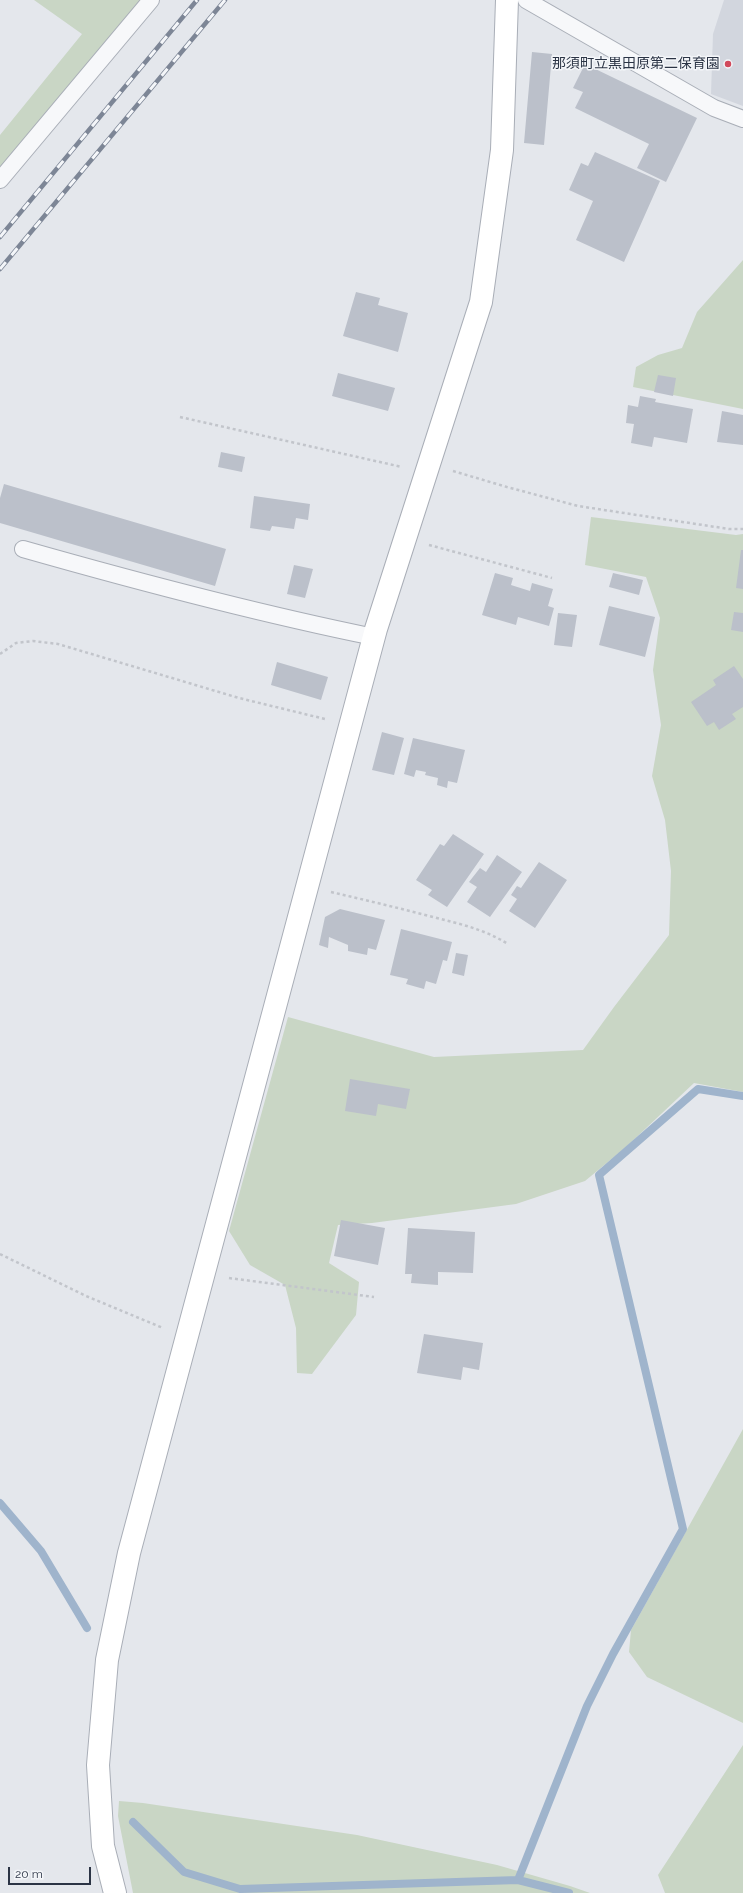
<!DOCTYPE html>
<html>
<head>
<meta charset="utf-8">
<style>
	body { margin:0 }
	#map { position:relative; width:743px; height:1893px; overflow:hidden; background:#e4e7ec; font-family:Raleway,sans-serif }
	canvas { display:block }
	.scale { position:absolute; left:8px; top:1867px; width:83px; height:18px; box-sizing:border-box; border:2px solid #2b3445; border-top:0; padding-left:5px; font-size:12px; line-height:14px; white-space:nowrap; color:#2b3445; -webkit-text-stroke:3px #f4f6f9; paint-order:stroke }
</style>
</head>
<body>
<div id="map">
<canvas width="743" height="1893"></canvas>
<div class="scale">20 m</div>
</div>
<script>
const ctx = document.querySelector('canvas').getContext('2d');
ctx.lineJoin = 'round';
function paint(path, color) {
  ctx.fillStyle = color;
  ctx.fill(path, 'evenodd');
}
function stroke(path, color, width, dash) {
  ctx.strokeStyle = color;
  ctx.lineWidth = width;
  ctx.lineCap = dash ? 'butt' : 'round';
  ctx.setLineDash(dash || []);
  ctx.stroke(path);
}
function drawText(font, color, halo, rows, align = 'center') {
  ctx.font = font + ' Raleway,"Noto Sans JP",sans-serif';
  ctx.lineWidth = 3;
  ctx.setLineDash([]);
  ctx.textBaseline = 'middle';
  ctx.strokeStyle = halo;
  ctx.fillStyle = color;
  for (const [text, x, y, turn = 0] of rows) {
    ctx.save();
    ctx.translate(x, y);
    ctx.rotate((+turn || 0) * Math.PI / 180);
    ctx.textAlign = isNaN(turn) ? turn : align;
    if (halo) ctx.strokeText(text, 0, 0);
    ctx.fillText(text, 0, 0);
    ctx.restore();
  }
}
paint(new Path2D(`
	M724,0H743V106L711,94L713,34Z`), '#d2d6de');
paint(new Path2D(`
	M34,0H141L0,170V135L82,34Z
	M743,260V409L633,387L636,367L658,355L682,348L697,312Z
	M591,517L736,535L743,534V1092L694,1083L626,1147L585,1181L516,1204L372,1223L338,1225L329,1263L359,1282L356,1315L312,1374L297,1373L296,1328L285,1285L250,1265L229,1231L288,1017L434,1057L583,1050L614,1007L669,935L671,871L665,820L652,776L661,725L653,670L660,618L646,577L585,565Z
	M743,1429V1723L647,1677L629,1652L631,1630Z
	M743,1745V1893H665L658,1875Z
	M119,1801L143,1803L357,1835L497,1865L570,1886L590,1893H133L118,1816Z`), '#c9d6c5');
stroke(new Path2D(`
	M0,1503L41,1551L87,1628
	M133,1822L184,1872L240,1889L518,1880L569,1893
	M518,1880L587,1706L613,1654L683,1529L599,1175L698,1089L743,1096`), '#9fb4cc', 8);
paint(new Path2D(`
	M532,52L552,54L544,145L524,143Z
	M585,64L697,118L666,182L637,168L649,144L575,108L583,92L573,88Z
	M595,152L660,181L624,262L576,240L593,201L569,190L581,163L588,166Z
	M356,292L380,298L378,305L408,313L398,352L343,336Z
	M338,373L395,388L388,411L332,396Z
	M658,375L676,378L673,396L654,392Z
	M640,396L656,399L655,402L693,409L687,443L654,437L652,447L631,443L634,424L626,423L628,405L638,407Z
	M722,411L743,415V445L717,442Z
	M221,452L245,457L242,472L218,467Z
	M4,484L226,549L215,586L0,523V498Z
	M254,496L310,504L308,520L296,518L294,529L272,526L270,531L250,528Z
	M741,550H743V589L736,588Z
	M294,565L313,569L305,598L287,594Z
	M495,573L513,578L511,585L530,591L532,583L553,589L548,606L554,608L549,626L518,617L516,625L482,615Z
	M613,573L643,580L639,595L609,587Z
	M609,606L655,617L645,657L599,645Z
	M734,612L743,613V632L731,630Z
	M558,613L577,615L572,647L554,645Z
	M277,662L328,677L321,700L271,685Z
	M734,666L743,679V707L732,714L736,719L719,730L714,722L707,726L691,702L716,685L713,680Z
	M382,732L404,738L394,775L372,770Z
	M413,738L465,750L457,783L448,781L447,788L437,785L438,778L425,775L426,772L416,770L414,777L404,774Z
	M453,834L484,854L447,907L428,895L432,890L416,880L440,844L444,846Z
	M497,855L522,872L490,917L467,902L477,887L469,882L480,868L486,872Z
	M539,862L567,880L535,928L509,911L517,899L511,895L517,886L521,888Z
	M340,909L385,920L376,950L368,948L367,955L348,951V945L329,937L328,948L319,945L325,917Z
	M401,929L452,942L447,961L443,960L436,984L426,981L424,989L406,984L408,979L390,975Z
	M456,953L468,955L464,976L452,973Z
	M350,1079L410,1089L406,1109L378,1104L376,1116L345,1111Z
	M341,1220L385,1228L378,1265L334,1256Z
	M408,1228L475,1232L473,1273L438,1272V1285L411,1283L412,1274H405Z
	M424,1334L483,1343L479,1370L463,1367L461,1380L417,1373Z`), '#bbc0ca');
const lane = new Path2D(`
	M526,0L714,108L743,119
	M0,180L151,0
	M23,549C139,582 256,613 374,637`);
const secondary = new Path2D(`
	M115,1893L103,1846L98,1765L107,1660L129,1553L376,629L481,302L502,150L507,0`);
stroke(lane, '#a9aeb7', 18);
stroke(secondary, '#a9aeb7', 24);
stroke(new Path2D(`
	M180,417L402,467
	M453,471L507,487L578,506L729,529H743
	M429,545L552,578
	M0,654L16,643L33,641L58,644L239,698L325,719
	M331,892C365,900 399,908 433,917C460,924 484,929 508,944
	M0,1254L86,1296L163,1328
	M229,1278L374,1297`), '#c2c5cb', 2.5, [3, 3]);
stroke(lane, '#f7f8fa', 16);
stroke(secondary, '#fff', 22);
const rail = new Path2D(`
	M0,237L197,0
	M0,269L225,0`);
stroke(rail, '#7d8696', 4.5);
stroke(rail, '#f4f6f9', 3, [9]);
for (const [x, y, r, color] of [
	[728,64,4,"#d1495b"]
]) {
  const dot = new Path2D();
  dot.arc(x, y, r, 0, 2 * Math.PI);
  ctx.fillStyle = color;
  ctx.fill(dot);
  stroke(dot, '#f4f6f9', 1.5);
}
drawText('14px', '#2b3445', '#f4f6f9', [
	["那須町立黒田原第二保育園",720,64]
], 'right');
</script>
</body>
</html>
